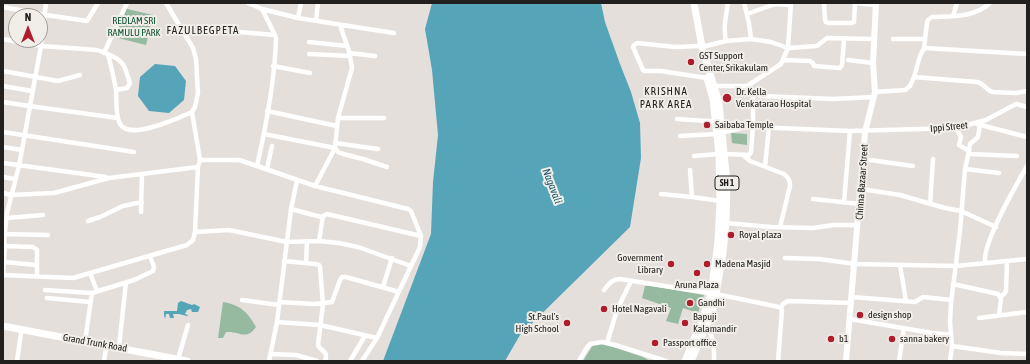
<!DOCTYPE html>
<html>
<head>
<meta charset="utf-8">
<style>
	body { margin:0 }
	#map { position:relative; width:1030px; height:364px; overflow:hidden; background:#e4dfdb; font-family:"Asap Condensed",sans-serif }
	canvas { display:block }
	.frame { position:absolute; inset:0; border:4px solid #21201e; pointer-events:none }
	.north { position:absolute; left:8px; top:8px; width:40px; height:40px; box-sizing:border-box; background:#f1ede8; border:1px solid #9e9b97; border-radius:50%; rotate:0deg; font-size:11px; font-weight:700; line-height:16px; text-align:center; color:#21201e }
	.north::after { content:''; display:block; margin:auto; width:14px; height:18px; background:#af1c2c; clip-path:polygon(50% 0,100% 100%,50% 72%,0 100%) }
</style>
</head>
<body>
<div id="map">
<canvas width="1030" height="364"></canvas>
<div class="frame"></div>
<div class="north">N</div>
</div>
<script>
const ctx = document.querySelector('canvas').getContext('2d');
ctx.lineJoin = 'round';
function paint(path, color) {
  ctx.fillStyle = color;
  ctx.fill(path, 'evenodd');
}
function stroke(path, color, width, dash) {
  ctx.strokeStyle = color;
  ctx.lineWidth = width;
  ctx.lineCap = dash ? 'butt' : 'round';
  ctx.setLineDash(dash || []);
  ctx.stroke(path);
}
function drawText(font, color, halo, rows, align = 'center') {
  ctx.font = font + ' "Asap Condensed",sans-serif';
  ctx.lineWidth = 4;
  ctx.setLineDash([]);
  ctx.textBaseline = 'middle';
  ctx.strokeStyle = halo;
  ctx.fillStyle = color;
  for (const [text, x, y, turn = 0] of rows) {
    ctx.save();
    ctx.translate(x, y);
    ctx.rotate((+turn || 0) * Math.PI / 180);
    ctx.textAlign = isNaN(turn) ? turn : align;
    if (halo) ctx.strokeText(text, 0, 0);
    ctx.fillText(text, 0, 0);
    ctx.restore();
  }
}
paint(new Path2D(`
	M123,8L153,15L146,45L110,36Z
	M731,133L747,134V145L732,143Z
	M645,286H651L704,295L698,313L683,308L678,324L666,321L671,308L642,298Z
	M223,302C240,305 247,311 256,327C246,341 240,331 226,332L223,338H218Z
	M601,343L643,357L650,361H583L593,345Z`), '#95baa0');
paint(new Path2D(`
	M432,3H601L605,22L620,64L631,92L640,123L641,158L630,227L520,335L505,361H383L431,234L433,182L438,135L432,70L425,29Z
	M155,64L175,66L186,81L184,100L169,113L149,111L138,96L140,77Z
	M181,301L192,305L194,304L200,307L198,312H192L191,309L187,310L185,314L188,315L187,316L179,314H173L174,318H170L169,314H166L165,319L164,315V311H177L178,303Z`), '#55a4b7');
stroke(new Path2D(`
	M824,3L825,20L826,22L829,23H851L854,22L855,3
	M855,3L876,5
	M3,7L46,15L87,21L98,3
	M262,9L298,18L394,33
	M747,14L775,4L790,5
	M953,16L957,3
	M298,18L301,3
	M316,20L318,3
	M239,32L275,35
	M3,39L41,46L97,50L108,54C111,66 114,78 116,90C117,100 115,115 120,124C130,141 178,118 192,112L195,107L198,93L196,59L193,48L166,3
	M751,39L771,42L788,48L817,46L827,38L874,39
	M893,39H925
	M726,41C723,28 726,16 728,3
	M309,42L347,46
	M699,46L676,47L637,43L634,45L633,47L643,70L644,71H661L707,78
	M702,47L726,41L751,39L749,23L744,3
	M924,48L927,23L928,20L932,17C951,16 974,18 990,3
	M104,53L127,3
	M349,53L375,56
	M108,54C126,62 124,66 130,83L127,88L116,90
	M309,54L350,56
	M784,60L810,61L813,63L814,66L840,68L842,65L844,39
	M848,60L873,63
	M273,66L310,73
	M3,71L58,81L80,75
	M914,77L920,56L924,48L1027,54
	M3,86L32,91
	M715,86H747L781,64L788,48L791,3
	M747,86L760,96L833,99L873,97
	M875,92L905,90L910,86L914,77L977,82C986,84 986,91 993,92L1016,93L1027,91
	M3,102L29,106L118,118
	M1016,104L1027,107
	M267,111L337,126
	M192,112L200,160
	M338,118H384
	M677,119L721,122L753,127L850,131L956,128L986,120L1016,104
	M977,124L1027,137
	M3,132L134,152
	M264,134L335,148L338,152L343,154L363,159L387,167
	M680,136L716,134L746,127
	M335,143L378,149
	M3,147L22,150
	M969,151L970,144L978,137L980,125
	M724,154L749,155L751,152L753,127V91
	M969,154L1017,156
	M743,155L750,161L784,174C789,178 790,180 790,186L780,227
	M694,156L719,154
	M863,159L913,166
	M3,163L106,177
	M257,166L315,186L408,209L411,211L421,236L420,247L377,338
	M765,166L769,127
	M267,169L272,146
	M965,169L999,173
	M690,170L692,197
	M3,177L15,179
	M315,186L335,148L338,118L352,68L349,51L340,25
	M861,189L900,195L945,208L961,211L996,227
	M3,193L11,195L54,193L109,178L198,167L200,160H239L257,166C266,126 275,79 276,39L275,35L262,9L248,3
	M661,194L692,197L721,201
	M813,199L860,204
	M844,202L850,131
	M930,204L933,159
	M291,209L321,217L327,214L421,236
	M141,212L142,174
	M7,218L43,215
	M88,221L100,217L123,206L142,202
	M726,223L771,227L813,228L834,225H858
	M195,232L229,230L287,242L319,241L339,243L358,247L411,266
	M5,234L48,235
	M319,241L323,216
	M5,246L33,247L37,250V276
	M785,258L819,259L855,264L956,266L1027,259
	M284,261L315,264L319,265L320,267L323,304L318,345L319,347C324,352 328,353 325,361
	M4,262L37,265
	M985,262C983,243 1016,185 1027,166
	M306,263L307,242
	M900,265L906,301
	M90,273L97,291
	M3,275L5,246L4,241L7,213L19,166L41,46L46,3
	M3,275L73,278L187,245L193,240L195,232L198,167
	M953,284L998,294L1001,299L999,315
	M383,287L392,258
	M45,290L92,293
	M604,290C609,284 612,279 620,279L716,294L779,307L782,310L778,361
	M852,297L915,302L923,297L951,300
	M1000,297L1004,294L1006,291L1007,261
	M47,298L90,302
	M242,300L279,305
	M279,302L314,304L332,302L340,280L342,277H346L399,292
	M781,308L783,304L788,301L852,303
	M979,318L1027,312
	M850,319L932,333L951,335
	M277,322L320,325L377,338L362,361
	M706,327C715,338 714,348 714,361
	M85,341L92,293L134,280L153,271L154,267L150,256
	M607,343L617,310L631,281
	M952,346L1001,353L1027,354
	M119,347L126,282
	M271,354L296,355L317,361
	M178,359L188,325
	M17,361L21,333
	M104,361L106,349
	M269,361L277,322L291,209L297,181
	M350,361L365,336
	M579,361L586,349L590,344L602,342L615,345L666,361
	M899,361L904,328
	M950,361L952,346L950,322L951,303L960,231L965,169L969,151L959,145L961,137L956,128`), '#fff', 4.5);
stroke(new Path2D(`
	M846,361L865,132L875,92L873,63L876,3`), '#fff', 6);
stroke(new Path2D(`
	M3,326L187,361
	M685,361L704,315L711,293L718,242L720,201L719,154L713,99L707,78
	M691,361L706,327L713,309L716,294L723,253L726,223L727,183L719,103L702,47L694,3`), '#fff', 7);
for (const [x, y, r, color] of [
	[691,62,4,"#af1c2c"],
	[727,98,5,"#af1c2c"],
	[707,125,4,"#af1c2c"],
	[731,235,4,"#af1c2c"],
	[671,264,4,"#af1c2c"],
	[707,264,4,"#af1c2c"],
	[697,273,4,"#af1c2c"],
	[690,303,4,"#af1c2c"],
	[604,309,4,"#af1c2c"],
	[860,315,4,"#af1c2c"],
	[567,323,4,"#af1c2c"],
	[685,323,4,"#af1c2c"],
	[831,339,4,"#af1c2c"],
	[892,339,4,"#af1c2c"],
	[655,343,4,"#af1c2c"]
]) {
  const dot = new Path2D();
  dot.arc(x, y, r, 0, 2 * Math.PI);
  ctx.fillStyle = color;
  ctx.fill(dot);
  stroke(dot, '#f1ede8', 1.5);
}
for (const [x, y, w] of [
	[727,183,24]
]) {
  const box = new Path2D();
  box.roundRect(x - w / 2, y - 7, w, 14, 3);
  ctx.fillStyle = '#f1ede8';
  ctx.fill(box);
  stroke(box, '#21201e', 1);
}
drawText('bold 9px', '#21201e', null, [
	["SH 1",727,183]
]);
drawText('10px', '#0a512d', '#f1ede8', [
	["REDLAM SRI",134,21],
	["RAMULU PARK",134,33]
]);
drawText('10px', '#21201e', '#f1ede8', [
	["GST Support",699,56],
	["Center, Srikakulam",699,68],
	["Dr. Kella",736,92],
	["Venkatarao Hospital",736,104],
	["Saibaba Temple",715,125],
	["Royal plaza",739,235],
	["Government",663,258,"right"],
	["Library",663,270,"right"],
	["Madena Masjid",715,264],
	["Aruna Plaza",697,285,"center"],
	["Gandhi",698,303],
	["Hotel Nagavali",612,309],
	["design shop",868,315],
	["St.Paul's",559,317,"right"],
	["High School",559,329,"right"],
	["Bapuji",693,317],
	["Kalamandir",693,329],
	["b1",839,339],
	["sanna bakery",900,339],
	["Passport office",663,343]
], 'left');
drawText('10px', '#21201e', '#f1ede8', [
	["Ippi Street",949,127,-6],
	["Chinna Bazaar Street",862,182,-86],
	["Grand Trunk Road",95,343,10]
]);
ctx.letterSpacing = '1px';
drawText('11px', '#21201e', '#f1ede8', [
	["FAZULBEGPETA",203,31],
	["KRISHNA",666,92],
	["PARK AREA",666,105]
]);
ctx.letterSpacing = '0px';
drawText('italic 11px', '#1e5e6d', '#f1ede8', [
	["Nagavali",552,186,69]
]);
</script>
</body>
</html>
